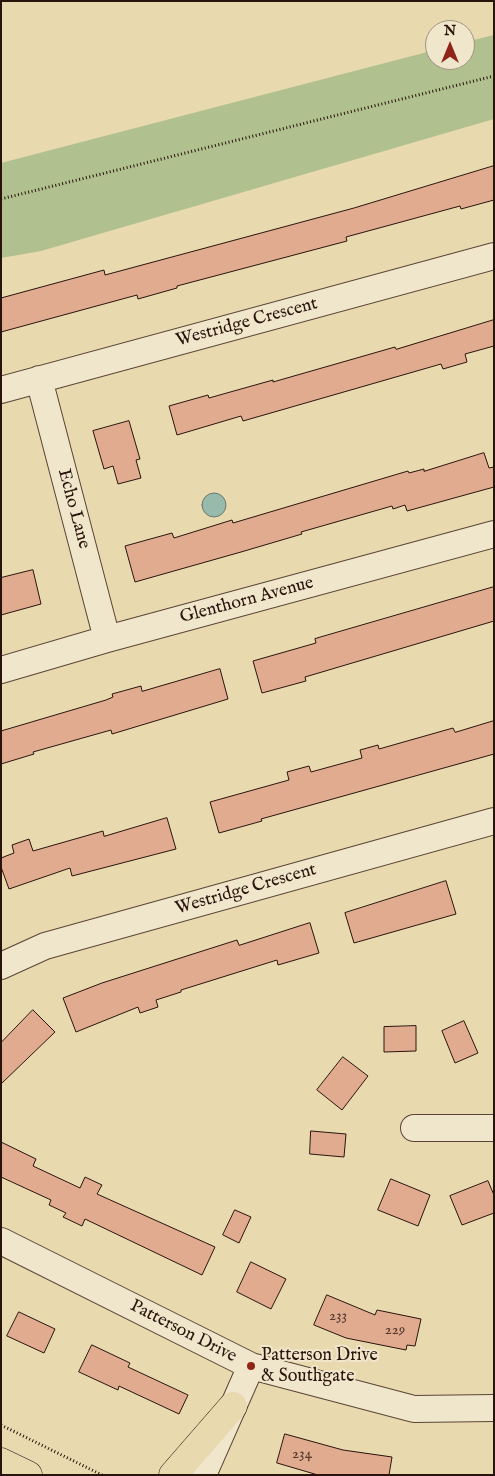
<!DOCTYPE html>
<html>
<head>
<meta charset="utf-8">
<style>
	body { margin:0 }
	#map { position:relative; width:495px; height:1476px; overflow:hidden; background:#e8d9af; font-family:"IM FELL English",serif }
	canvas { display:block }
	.frame { position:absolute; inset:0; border:2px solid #29140c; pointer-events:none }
	.north { position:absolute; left:425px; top:20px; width:50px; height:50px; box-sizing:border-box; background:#f0e6cb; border:1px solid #a0927f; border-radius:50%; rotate:0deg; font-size:14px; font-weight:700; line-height:20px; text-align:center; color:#29140c }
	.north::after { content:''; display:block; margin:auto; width:18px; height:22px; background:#8f2418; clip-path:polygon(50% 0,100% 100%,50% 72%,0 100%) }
</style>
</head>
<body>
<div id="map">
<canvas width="495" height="1476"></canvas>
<div class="frame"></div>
<div class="north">N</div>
</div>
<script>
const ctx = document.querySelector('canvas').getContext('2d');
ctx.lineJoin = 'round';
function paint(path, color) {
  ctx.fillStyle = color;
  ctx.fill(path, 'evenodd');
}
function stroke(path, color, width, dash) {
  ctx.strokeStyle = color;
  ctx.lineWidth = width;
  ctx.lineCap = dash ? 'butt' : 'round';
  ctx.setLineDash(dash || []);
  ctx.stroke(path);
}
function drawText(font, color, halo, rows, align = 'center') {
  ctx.font = font + ' "IM FELL English",serif';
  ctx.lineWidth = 4;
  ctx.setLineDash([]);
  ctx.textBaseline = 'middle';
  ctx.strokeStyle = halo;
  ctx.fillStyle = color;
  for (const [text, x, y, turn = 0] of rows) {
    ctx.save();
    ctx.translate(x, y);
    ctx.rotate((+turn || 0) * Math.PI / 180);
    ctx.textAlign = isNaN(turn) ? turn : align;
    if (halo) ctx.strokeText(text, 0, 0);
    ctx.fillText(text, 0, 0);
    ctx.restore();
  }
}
paint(new Path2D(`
	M494,35V119L41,251L1,258V163L435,50V60H465V42Z`), '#b0c08f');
const water = new Path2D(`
	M202 505a12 12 0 1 1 24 0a12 12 0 1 1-24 0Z`);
paint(water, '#97baac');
stroke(water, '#6b786c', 1);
const building = new Path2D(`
	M494,166V200L461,209L460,206L346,237L347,241L177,286V288L138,299L137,295L1,332V298L104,270L105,275L354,208Z
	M494,320V346L465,354L467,362L443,369L441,364L243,421L241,416L177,435L169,406L208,395L209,398L273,380V382L395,347L396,349Z
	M129,421L140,459L136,460L141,478L118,484L113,466L104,469L93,431Z
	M484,453L489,468L494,467V487L407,511L405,505L393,509L392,506L301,532L302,534L241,552L135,582L125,546L172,533L174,538L232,520L233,523L408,471L409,473L424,469V471Z
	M33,570L41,604L1,615V578Z
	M494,587V621L305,677L306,681L262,693L253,661L316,643L315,639Z
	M220,669L228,699L112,734L111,730L33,752L34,754L1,764V731L106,700L113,697L112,694L141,686L142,691Z
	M494,721V754L261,819L262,821L219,833L210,802L289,780L287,772L309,766L311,772L362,758L360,750L378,745L379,749L453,728L455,732Z
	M167,818L176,849L72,876L70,868L9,889L1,867V858L14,853L12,845L29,839L33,851L103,831L104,836Z
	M446,881L456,914L354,943L345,913Z
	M310,923L319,953L278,965L277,960L181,990V992L156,1000L158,1007L140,1013L138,1007L76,1032L63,998L102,983L193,954L237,940L239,945Z
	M33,1010L55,1032L1,1084V1043Z
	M464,1021L478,1053L455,1063L442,1031Z
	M416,1026V1051L384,1052V1027Z
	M343,1057L368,1076L342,1110L317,1090Z
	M311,1131L346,1134L344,1157L310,1154Z
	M1,1142L36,1159L33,1166L80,1188L85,1177L102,1185L97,1194L215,1247L202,1275L85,1219L82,1226L63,1217L66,1213L49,1205L51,1200L1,1177Z
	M391,1179L430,1195L418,1226L378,1210Z
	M488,1181L494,1195V1213L462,1225L450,1196Z
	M235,1210L251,1217L239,1243L223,1235Z
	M251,1262L286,1279L271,1309L237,1292Z
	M327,1295L375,1315L377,1310L421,1319L415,1346L407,1345L406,1350L346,1338L314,1325Z
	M19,1312L55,1329L44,1353L7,1336Z
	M92,1345L130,1363L128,1367L188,1395L179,1414L119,1386L118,1390L79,1372Z
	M285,1434L343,1450L392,1457L389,1475H318L277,1463Z`);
paint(building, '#e1ab90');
stroke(building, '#29140c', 1);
const minor = new Path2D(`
	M39,379L107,639
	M1,390L494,256
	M1,670L107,639L494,534
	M1,966L45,946L494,821
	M414,1128H494
	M1,1241L251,1366L414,1409L494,1408
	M203,1475L251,1366`);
const trunk = new Path2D(`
	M1,1462L28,1475
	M173,1475L233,1406`);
stroke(minor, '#594535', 28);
stroke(trunk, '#29140c', 29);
stroke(new Path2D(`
	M1,199L494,76
	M1,1425L102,1475`), '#29140c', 3, [1, 2.5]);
stroke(minor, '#f0e6cb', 26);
stroke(trunk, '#e8d9af', 28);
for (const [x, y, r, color] of [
	[251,1366,5,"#8f2418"]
]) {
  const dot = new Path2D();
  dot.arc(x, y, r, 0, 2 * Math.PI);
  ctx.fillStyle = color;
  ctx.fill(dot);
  stroke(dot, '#f0e6cb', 2);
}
drawText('15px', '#573a2d', null, [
	["233",338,1317],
	["229",395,1331],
	["234",302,1455]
]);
drawText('18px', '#29140c', '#f0e6cb', [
	["Westridge Crescent",247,323,-15],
	["Echo Lane",73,509,75],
	["Glenthorn Avenue",247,601,-15],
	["Westridge Crescent",246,890,-16],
	["Patterson Drive",183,1332,27]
]);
drawText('18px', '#29140c', '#f0e6cb', [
	["Patterson Drive",261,1356],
	["& Southgate",261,1377]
], 'left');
</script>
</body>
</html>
